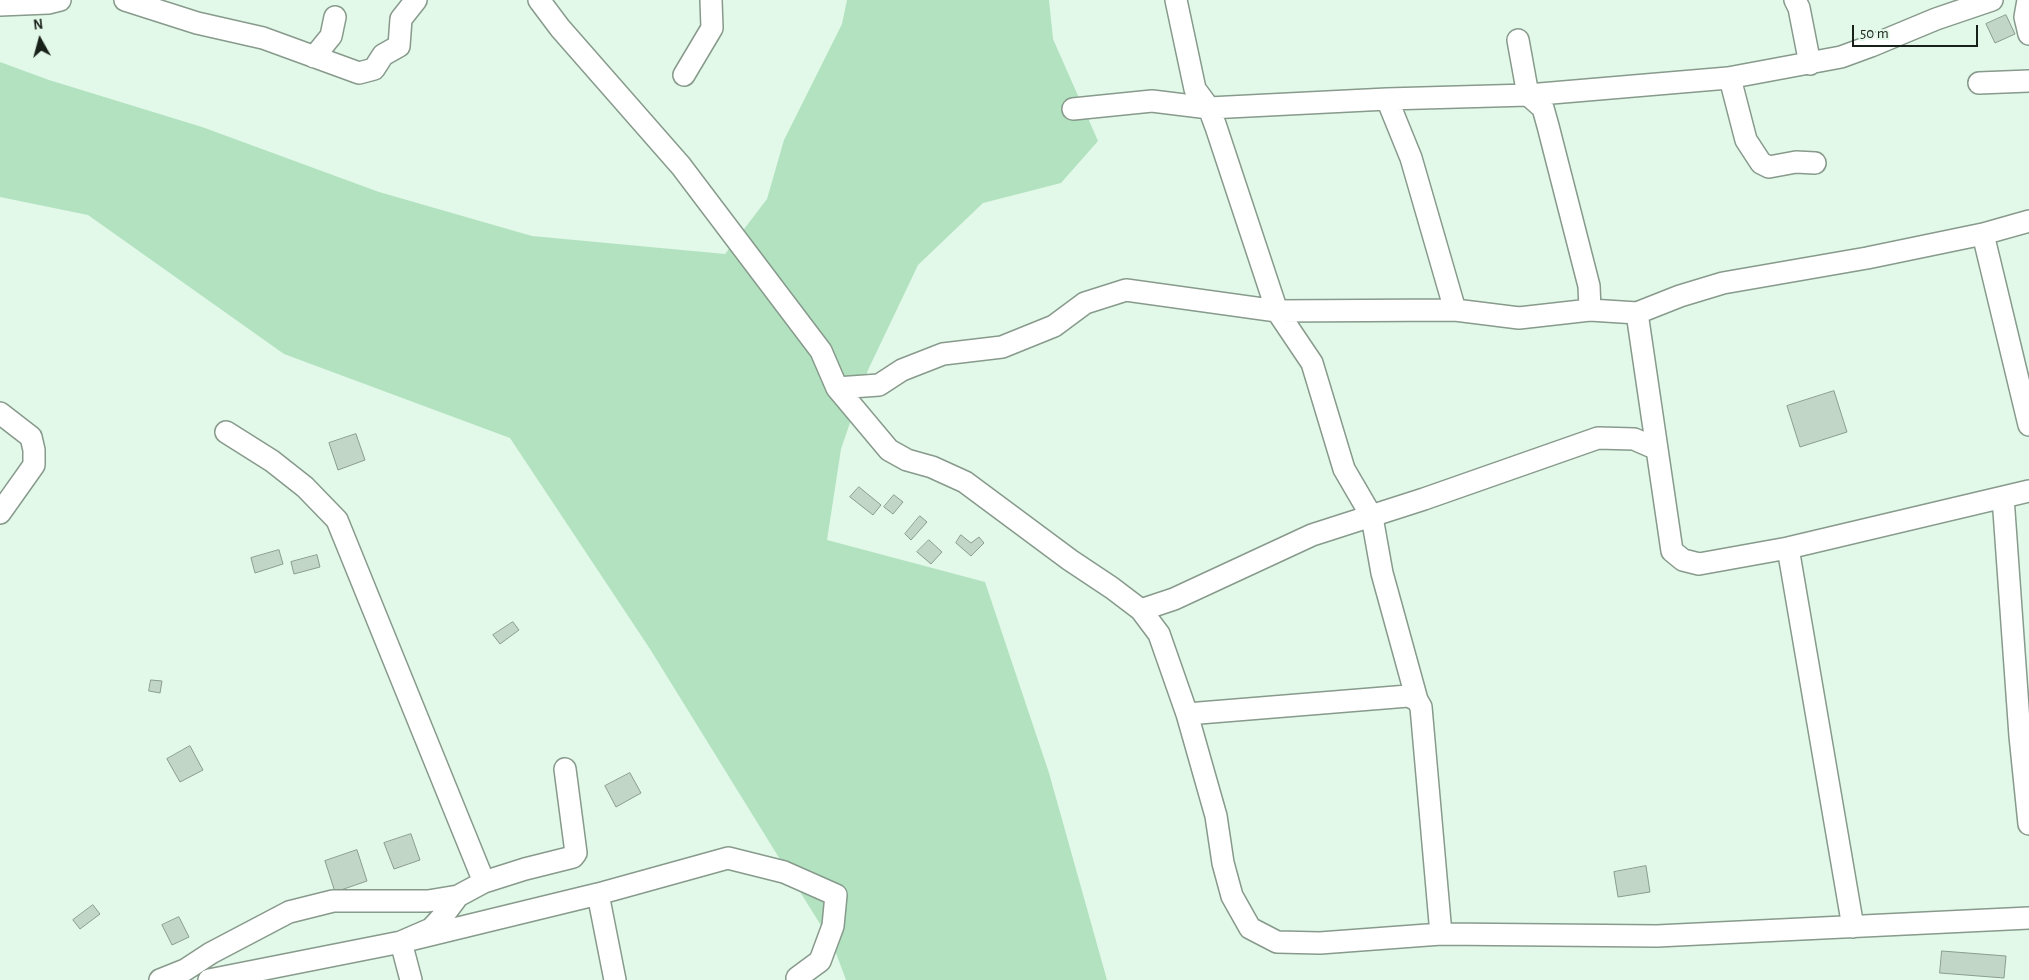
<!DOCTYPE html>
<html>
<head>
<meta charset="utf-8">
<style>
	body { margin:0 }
	#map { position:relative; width:2029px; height:980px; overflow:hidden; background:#e2f8e8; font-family:"Alegreya Sans",sans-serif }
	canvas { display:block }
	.north { position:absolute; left:15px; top:15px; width:50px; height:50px; -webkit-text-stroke:4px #e2f8e8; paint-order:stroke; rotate:353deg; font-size:14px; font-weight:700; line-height:20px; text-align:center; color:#18201a }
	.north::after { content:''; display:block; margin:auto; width:18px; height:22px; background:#18201a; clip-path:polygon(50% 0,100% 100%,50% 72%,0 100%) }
	.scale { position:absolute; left:1852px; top:25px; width:126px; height:22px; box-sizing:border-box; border:2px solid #18201a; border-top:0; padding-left:6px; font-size:15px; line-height:18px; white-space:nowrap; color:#18201a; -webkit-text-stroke:4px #e2f8e8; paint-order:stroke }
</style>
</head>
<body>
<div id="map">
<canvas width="2029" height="980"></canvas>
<div class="north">N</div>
<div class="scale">50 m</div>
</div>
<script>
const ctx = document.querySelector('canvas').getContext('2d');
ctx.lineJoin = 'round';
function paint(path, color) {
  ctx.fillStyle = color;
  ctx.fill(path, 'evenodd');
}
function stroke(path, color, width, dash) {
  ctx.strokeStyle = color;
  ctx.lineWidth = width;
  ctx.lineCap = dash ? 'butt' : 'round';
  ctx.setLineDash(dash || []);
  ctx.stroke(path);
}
paint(new Path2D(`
	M847,0H1049L1053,39L1098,141L1061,183L983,203L918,265L868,370L841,449L827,540L985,582L1049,773L1107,980H846L833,945L650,649L510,438L284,354L88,215L0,197V62L49,80L202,127L379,192L532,236L725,254L767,199L784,140L842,24Z`), '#b2e2c0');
const building = new Path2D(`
	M2006,15L2015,34L1995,43L1986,24Z
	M1834,391L1847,432L1800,447L1787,406Z
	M356,434L365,460L338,470L329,443Z
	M859,487L881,505L873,515L850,497Z
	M894,495L903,502L893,514L884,507Z
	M920,516L927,522L911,540L905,534Z
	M961,535L971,543L979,537L984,543L971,556L956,543Z
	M929,540L942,552L931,564L917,552Z
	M279,550L283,564L255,573L251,558Z
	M317,555L320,567L294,574L291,562Z
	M513,622L519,630L500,644L493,635Z
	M151,680L162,681L160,693L149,691Z
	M190,746L203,770L180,782L167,759Z
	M630,773L641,793L616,807L605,786Z
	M411,834L420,860L394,869L384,843Z
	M357,850L367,881L335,892L325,861Z
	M1646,866L1650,892L1618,897L1614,872Z
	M93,905L100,914L80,929L73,920Z
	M179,917L189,937L172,945L162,925Z
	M1942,951L2006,956L2004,978L1940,973Z`);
paint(building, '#c1d6c7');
stroke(building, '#8a9d8f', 1);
const minor = new Path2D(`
	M125,0L197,23L263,38L359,73L374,69L383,55L399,46L401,19L416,0
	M539,0L560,28L681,166L821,351L837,388L889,450L907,460L932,467L965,482L1070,560L1112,588L1141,610L1159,634L1187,714L1216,816L1223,863L1232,896L1250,928L1277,942L1320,943L1441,934L1657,936L2029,918
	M1176,0L1195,89L1209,108L1216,127L1277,311L1312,363L1344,469L1372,517L1382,573L1417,700
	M1795,0L1799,8L1810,64
	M2028,0L2025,17L2029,34
	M0,5L48,3L60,0
	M1518,40L1528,95L1543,108L1548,126L1589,286L1590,310
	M314,57L331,36L335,17
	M684,75L712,28L711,0
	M1728,78L1732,86L1746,140L1761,163L1769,167L1796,162L1815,163
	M1979,83L2029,81
	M1387,99L1411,158L1455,310
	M1073,109L1152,101L1209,108L1387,99L1528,95L1728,78L1841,57L1871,46L1936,19L1992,0
	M1983,234L2029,425
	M1637,313L1672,551L1683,560L1699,564L1788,548L2029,491
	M837,388L879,385L902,370L943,354L1002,347L1054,326L1085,303L1126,290L1277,311L1455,310L1519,318L1590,310L1637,313L1680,296L1723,283L1867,258L1983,234L2029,221
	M0,413L31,437L34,450V465L0,513
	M226,432L272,461L305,487L337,520L484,882
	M2003,497L2020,736L2029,824
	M1788,548L1853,927
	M1141,610L1174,599L1312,535L1424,499L1598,438L1634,439L1657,449
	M1187,714L1408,696L1417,700L1421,707L1441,934
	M598,894L615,980
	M160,980L185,970L211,953L289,912L333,901H428L458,896L484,882L525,869L573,857L576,853L565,769
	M209,980L401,942L598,894L728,858L784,872L836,895L833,926L820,961L797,978L798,980
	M411,980L401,942L431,929L443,916L458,896`);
stroke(minor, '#879a8c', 24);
stroke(minor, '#fff', 21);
</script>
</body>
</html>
